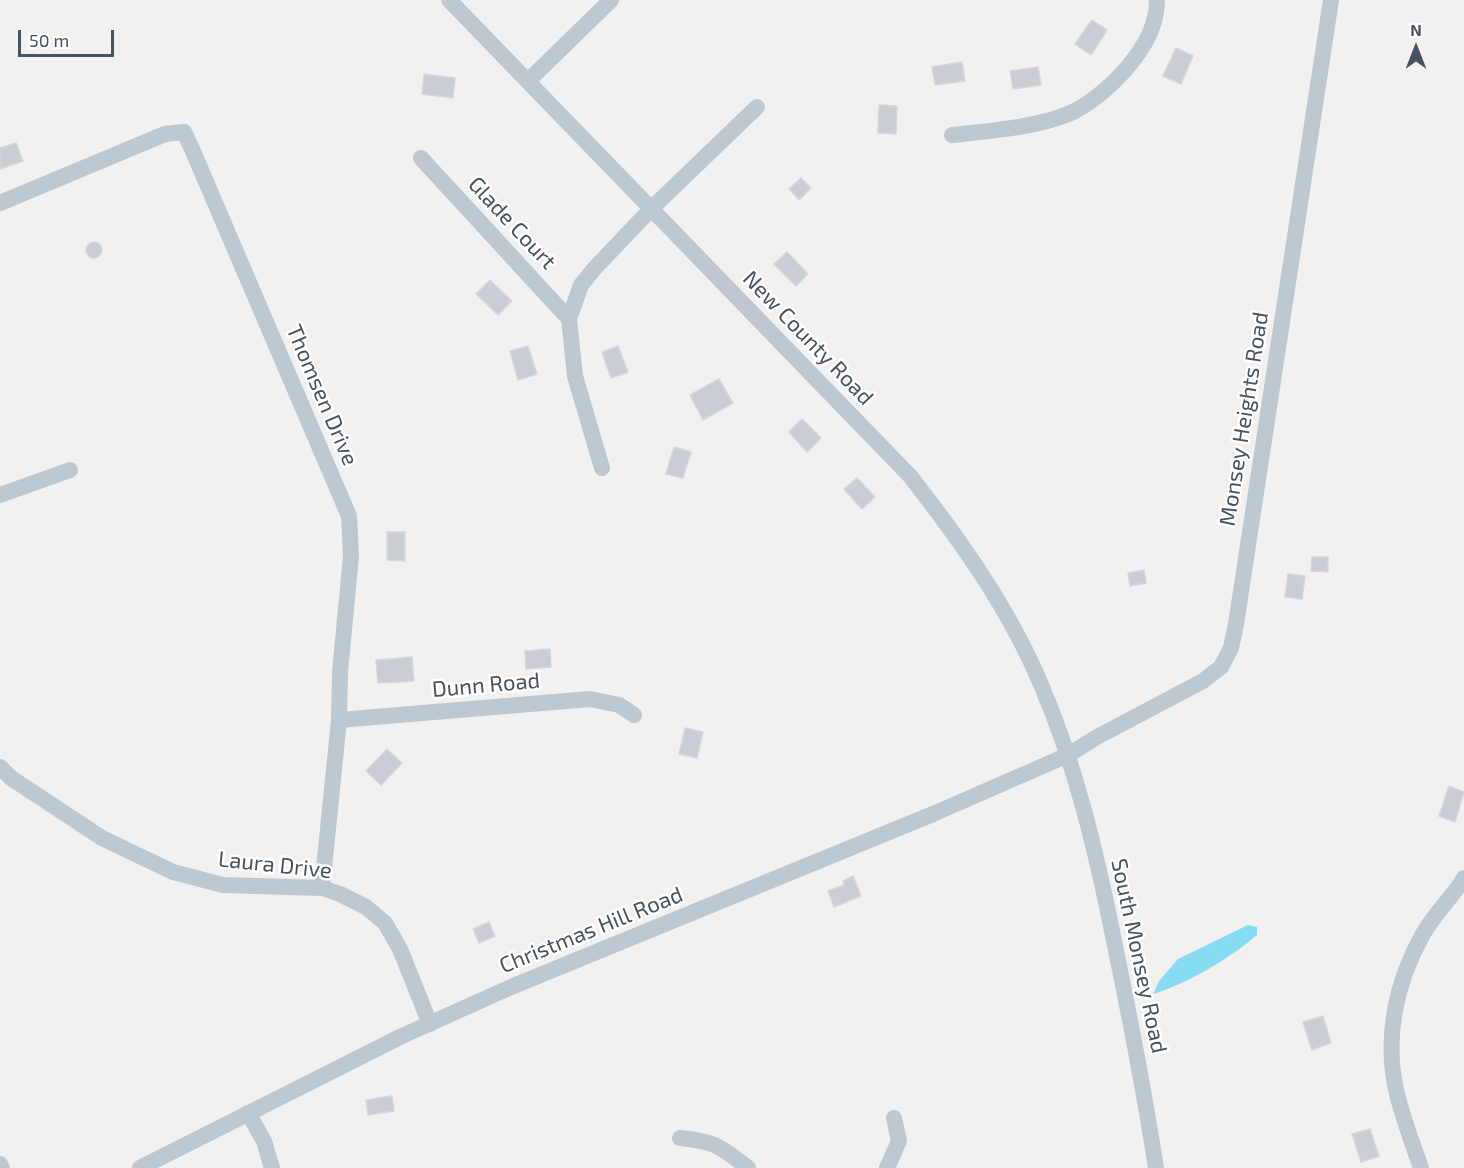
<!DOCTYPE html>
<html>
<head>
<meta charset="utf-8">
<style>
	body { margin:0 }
	#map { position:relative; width:1464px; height:1168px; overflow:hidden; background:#f3f0f0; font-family:"Exo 2",sans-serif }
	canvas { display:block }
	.north { position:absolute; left:1386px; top:18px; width:60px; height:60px; -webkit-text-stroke:4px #fff; paint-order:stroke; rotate:0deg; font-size:16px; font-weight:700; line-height:24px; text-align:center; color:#47545f }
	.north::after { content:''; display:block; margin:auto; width:21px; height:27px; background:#47545f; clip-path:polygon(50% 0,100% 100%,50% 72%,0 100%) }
	.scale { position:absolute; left:18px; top:30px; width:96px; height:27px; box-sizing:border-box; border:3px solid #47545f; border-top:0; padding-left:8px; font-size:18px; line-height:21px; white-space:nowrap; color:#47545f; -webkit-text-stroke:4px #fff; paint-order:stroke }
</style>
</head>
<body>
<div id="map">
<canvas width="1464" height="1168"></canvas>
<div class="north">N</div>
<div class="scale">50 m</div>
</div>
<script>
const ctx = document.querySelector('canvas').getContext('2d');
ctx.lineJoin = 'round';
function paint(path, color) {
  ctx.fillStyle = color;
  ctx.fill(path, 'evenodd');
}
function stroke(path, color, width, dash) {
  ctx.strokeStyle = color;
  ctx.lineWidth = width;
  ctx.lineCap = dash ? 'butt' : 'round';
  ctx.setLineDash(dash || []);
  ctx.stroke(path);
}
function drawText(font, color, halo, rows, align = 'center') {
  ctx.font = font + ' "Exo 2",sans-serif';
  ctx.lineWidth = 5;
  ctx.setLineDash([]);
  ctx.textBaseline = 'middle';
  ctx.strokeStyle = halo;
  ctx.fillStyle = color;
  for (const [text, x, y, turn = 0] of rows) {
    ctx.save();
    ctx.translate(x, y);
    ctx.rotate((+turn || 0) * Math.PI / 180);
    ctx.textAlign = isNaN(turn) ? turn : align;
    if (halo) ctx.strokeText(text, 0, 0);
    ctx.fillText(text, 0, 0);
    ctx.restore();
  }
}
paint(new Path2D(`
	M1248,925L1257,927V935C1230,958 1187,984 1153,994L1159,981L1178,959Z`), '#88dcf2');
const building = new Path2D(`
	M1092,20L1107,30L1091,55L1075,44Z
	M1176,48L1193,56L1181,84L1163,76Z
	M962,62L965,81L935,85L932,67Z
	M1038,67L1041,85L1013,89L1010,71Z
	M424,74L455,78L453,98L422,94Z
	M879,105L897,106L896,134L878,133Z
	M16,143L23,161L0,169V148Z
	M801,178L811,188L799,200L789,189Z
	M86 250a8 8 0 1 1 16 0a8 8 0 1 1-16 0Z
	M787,252L808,274L796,286L774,264Z
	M490,280L512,301L498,315L476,294Z
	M528,346L537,374L518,380L510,351Z
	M618,346L628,372L611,378L602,352Z
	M719,379L733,403L703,420L690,395Z
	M802,419L821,438L807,452L789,432Z
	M674,447L691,452L683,478L666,474Z
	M857,478L875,497L862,509L844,489Z
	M387,532H405V561L387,560Z
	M1312,557H1328V572L1311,571Z
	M1144,570L1146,583L1130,586L1128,573Z
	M1288,574L1305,576L1302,599L1285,597Z
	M550,649L551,667L526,669L525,651Z
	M412,657L414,681L378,683L376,660Z
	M685,728L703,732L697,758L679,754Z
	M387,749L402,763L381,785L366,771Z
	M1449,786L1464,792L1455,822L1439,816Z
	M853,876L861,896L834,907L828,891L844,885L843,881Z
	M489,922L495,936L479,943L473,929Z
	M1323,1016L1331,1043L1312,1050L1303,1022Z
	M392,1096L394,1111L368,1115L366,1100Z
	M1370,1129L1379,1156L1361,1162L1352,1134Z`);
paint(building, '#cacdd3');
stroke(building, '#d4d7dc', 1.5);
stroke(new Path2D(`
	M449,0L910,476C961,541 1010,610 1042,687C1076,767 1096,851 1113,936C1129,1013 1144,1090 1156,1168
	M528,81L611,0
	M952,135C989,131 1042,127 1075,111C1097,99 1119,79 1134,59C1148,41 1157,22 1157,0
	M421,158L569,319
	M0,203L165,134L184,132L192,149L349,516L351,556L340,672L339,720L322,888
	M602,468L575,376L569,319L581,285L594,269L652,208L757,107
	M0,495L70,470
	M339,720L590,699L619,705L634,715
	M0,767L11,778L102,838L173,872L223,885L322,888L340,894L366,907L385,923L400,949L430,1024
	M248,1113L264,1141L272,1168
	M680,1138C715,1141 721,1147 748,1168
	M0,1164L2,1168
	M140,1168L402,1036L511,987L933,814L1068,755L1097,737L1203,681L1221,667L1231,648L1236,624L1331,0
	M887,1168L899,1141L894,1118
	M1421,1168C1413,1145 1404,1121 1398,1098C1383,1042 1395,984 1423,934C1434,914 1452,898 1464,878`), '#bec8d0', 16);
drawText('22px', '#47545f', '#fff', [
	["Glade Court",512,223,47],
	["New County Road",808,338,46],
	["Thomsen Drive",322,395,67],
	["Monsey Heights Road",1244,419,-81],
	["Dunn Road",486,685,-5],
	["Laura Drive",275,865,6],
	["Christmas Hill Road",591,930,-22],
	["South Monsey Road",1139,956,78]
]);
</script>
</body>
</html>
